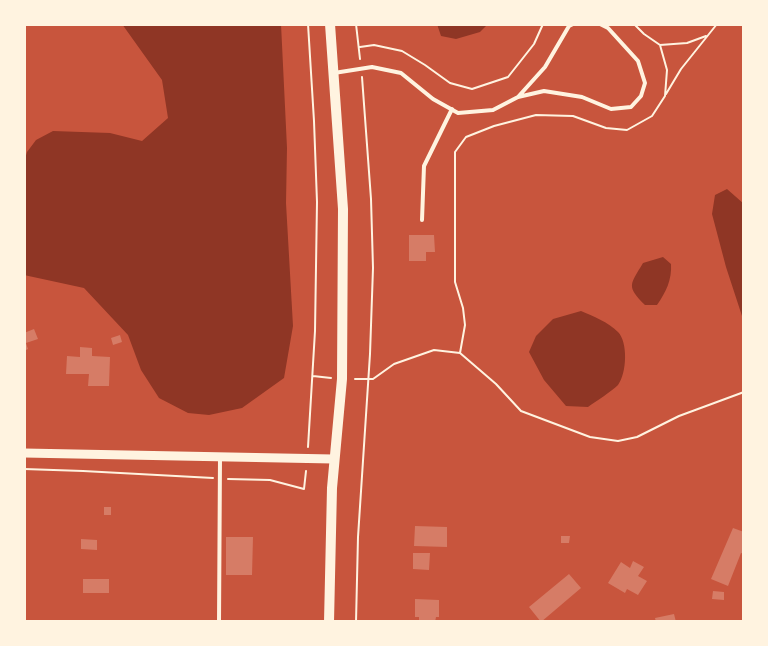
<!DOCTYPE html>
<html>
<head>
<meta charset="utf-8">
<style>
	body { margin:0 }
	#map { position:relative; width:768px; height:646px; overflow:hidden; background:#c8553d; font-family:Mulish,sans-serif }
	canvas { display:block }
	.frame { position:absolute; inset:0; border:26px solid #fff3e0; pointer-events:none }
</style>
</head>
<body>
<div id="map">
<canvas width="768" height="646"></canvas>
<div class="frame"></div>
</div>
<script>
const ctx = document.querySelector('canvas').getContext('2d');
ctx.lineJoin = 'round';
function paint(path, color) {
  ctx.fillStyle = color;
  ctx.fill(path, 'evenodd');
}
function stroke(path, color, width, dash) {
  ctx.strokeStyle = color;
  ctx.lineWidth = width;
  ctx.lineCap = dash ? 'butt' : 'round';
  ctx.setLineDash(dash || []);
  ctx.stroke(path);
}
paint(new Path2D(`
	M122,24H281L287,148L286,203L293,326L284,378L242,408L209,415L188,413L159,398L141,370L128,335L84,288L24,275V162L27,152L36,140L53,131L110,133L142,141L168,118L162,80Z
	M437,24H488L480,32L456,39L441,36Z
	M727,189L744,204V318L742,316L726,267L712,214L715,195Z
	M663,257L671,264C672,280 666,292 657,305H645C626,286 630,285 643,263Z
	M581,311C593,316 608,322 618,332C628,342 627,373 618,385C612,391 595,402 588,407L566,406L544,380L529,352L536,336L553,319Z`), '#8f3625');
paint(new Path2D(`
	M409,235H434L435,252H426V261H409Z
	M34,329L38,339L26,343L28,349L24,351V333Z
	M120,335L122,342L113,345L111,338Z
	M80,347L92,348V356L110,357L109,386H88L89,374H66L67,356L80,357Z
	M104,507H111V515H104Z
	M415,526L447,527V547L414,546Z
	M733,528L744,532V554L741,553L728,586L711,579Z
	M561,536H570L569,543H561Z
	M226,537H253L252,575H226Z
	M81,539L97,540V550L81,549Z
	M413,553H430L429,570L413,569Z
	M633,561L644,567L638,576L647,581L638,595L627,589L625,593L608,583L621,562L630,568Z
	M569,574L581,588L541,622L529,607Z
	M83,579H109V593H83Z
	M713,591L724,592V600L712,599Z
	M415,599L439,600V617H436L435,622H419V617H415Z
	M674,614L676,622H656L655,618Z`), '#d67c66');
stroke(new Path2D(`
	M356,24L360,59
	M660,45L687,43L706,36
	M360,47L374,45L402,51L425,65L450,83L472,89L508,77L534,44L543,24
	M666,94L681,69L717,24
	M460,353L465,325L463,308L455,282V152L466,137L494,126L536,115L573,116L606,128L627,130L652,116L665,96L667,70L660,45L644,34L634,24
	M313,376L331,378
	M355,379H373L394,364L434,350L460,353L496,384L521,411L590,437L618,441L637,437L679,416L744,392
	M308,447L315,331L317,202L314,121L308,24
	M24,469L83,471L213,478
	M228,479L270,480L304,489L306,471
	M356,622L358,537L370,354L373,268L371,199L362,77`), '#fff3e0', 2);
stroke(new Path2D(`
	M334,73L372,67L401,73L433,99L458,113L493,110L518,97L544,91L582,97L611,109L631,107L641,96L645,83L638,61L608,28L600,24
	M518,97L545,67L569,26L573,24
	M422,220L424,166L452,109
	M219,622L220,458`), '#fff3e0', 4);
stroke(new Path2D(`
	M24,453L333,459`), '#fff3e0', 9);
stroke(new Path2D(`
	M329,622L332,488L342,379L343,209L330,24`), '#fff3e0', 10);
</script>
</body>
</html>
